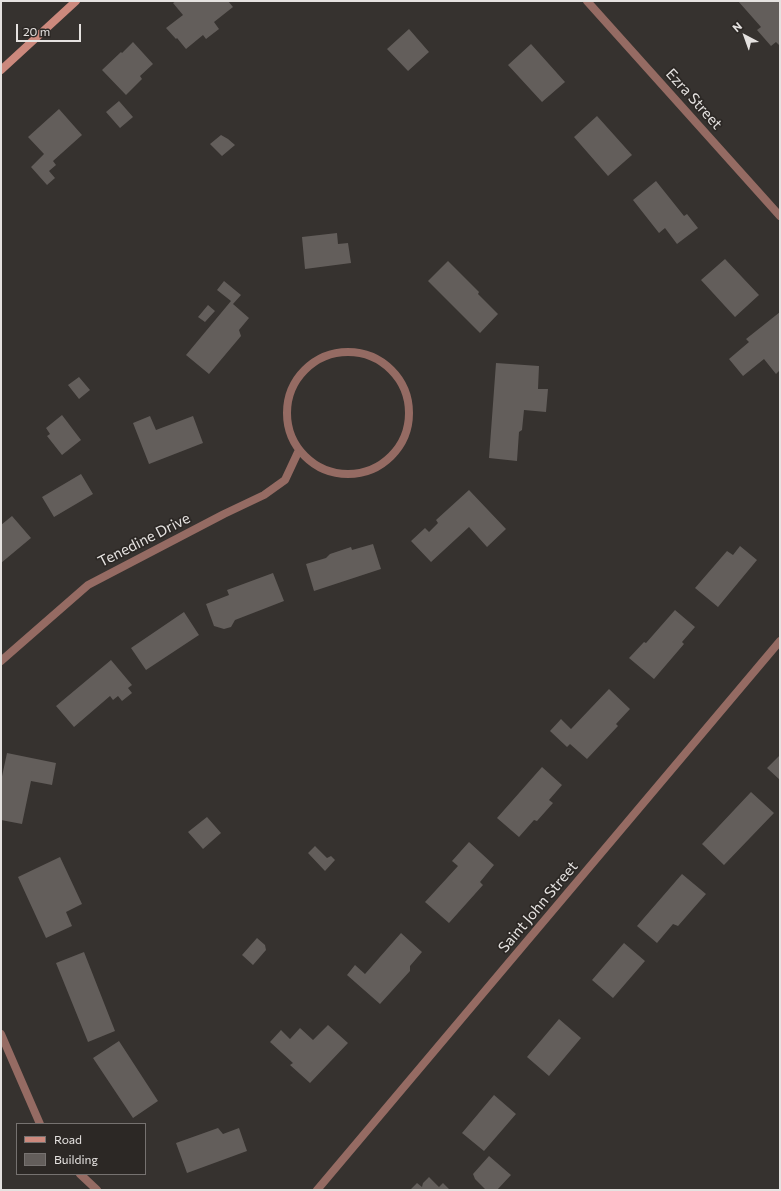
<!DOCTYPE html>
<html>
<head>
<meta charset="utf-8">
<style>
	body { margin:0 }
	#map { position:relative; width:781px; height:1191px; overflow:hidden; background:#36322f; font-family:Commissioner,sans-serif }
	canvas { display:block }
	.frame { position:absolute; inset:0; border:2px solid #e5e2e0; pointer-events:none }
	.legend { position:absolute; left:16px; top:1123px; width:130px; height:52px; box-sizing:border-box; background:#2c2825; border:1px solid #767270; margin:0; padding:5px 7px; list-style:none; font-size:12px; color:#e5e2e0 }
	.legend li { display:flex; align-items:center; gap:8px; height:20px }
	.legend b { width:20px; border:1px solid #767270 }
	.north { position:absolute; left:725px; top:16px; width:40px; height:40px; -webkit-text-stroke:3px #2c2825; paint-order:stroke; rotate:319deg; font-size:11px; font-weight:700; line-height:16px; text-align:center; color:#e5e2e0 }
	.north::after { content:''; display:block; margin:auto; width:14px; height:18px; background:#e5e2e0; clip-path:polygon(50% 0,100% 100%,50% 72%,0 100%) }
	.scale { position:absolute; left:16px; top:24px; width:65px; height:18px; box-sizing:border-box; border:2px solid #e5e2e0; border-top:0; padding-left:5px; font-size:12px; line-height:14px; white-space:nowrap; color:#e5e2e0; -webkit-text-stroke:3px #2c2825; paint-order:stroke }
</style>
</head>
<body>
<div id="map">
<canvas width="781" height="1191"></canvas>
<div class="frame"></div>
<ul class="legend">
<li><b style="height:5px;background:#cc897d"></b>Road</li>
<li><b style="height:11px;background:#635e5b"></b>Building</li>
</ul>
<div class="north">N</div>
<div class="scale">20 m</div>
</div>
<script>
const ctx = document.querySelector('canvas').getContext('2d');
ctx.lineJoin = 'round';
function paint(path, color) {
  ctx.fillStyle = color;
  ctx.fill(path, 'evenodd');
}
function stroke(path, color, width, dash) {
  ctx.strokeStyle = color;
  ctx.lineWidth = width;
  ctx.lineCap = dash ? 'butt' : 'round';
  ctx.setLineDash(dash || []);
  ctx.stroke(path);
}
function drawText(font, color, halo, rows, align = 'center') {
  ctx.font = font + ' Commissioner,sans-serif';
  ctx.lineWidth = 3.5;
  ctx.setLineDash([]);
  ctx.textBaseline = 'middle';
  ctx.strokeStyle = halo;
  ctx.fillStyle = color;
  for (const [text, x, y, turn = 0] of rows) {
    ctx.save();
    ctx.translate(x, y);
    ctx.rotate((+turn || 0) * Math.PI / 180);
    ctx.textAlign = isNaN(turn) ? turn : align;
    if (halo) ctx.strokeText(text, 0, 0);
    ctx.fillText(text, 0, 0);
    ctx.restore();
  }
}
paint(new Path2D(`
	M176,1H228L233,7L214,22L219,29L206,39L203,35L186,49L177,38L176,39L166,28L183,15L173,3Z
	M738,1H780V46L776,42L771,46L757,30L761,27Z
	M409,29L429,52L408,71L387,49Z
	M133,42L153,64L140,76L142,79L126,95L102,70L121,52L122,53Z
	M531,44L565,82L542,102L508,65Z
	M119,101L133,117L120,128L106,112Z
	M59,109L82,135L53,161L56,165L49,171L55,178L47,185L31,167L44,154L28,137Z
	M597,116L632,155L608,176L574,137Z
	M221,135L228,139L235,145L222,156L210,144Z
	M656,181L684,216L687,214L698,228L677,244L665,228L659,233L633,200Z
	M337,233L338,244L348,243L351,263L305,269L302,237Z
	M725,259L759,295L735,317L701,280Z
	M448,261L479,292L478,294L498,314L480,333L428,281Z
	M224,281L241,295L233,304L249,318L239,330L241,336L209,374L186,355L231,301L217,290Z
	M208,305L215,311L205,322L198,317Z
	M780,312V370L776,374L764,359L743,376L729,359L749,342L746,339Z
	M496,363L539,366L538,389H548L546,412L524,410L522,430L519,432L517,461L489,458Z
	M79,377L90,390L79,399L68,385Z
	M62,415L81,440L62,455L47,436L50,434L46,428Z
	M150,416L156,430L193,416L203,443L149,464L133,423Z
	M81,474L93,494L54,517L42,497Z
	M469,490L506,529L487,547L469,527L431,562L411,541L425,528L429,532L438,523L436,520Z
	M12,516L31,538L1,563V525Z
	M373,544L381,569L314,591L306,564L326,558L330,554L351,547L352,550Z
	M740,546L757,560L718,607L695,588L727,551L733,555Z
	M273,573L284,601L235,620L231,627L224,629L214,626L206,604L229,595L227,590Z
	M675,610L695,627L682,642L684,644L654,679L629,658L644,642L646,643Z
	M184,612L199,635L146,670L131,648Z
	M111,660L132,685L128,688L132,693L122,701L118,696L113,700L110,696L74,727L56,706Z
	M609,689L630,709L616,724L618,726L587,759L570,744L567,747L550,731L561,719L571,729Z
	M7,753L56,763L52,785L31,781L22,824L1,820V781Z
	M780,755V780L767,768Z
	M542,767L562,785L549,800L553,803L537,821L534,820L519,837L497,818Z
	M751,792L774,813L724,865L702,844Z
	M207,817L221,833L203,849L188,832Z
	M469,842L494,865L480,882L483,885L449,923L425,902L458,866L452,861Z
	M315,846L327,858L331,856L335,860L325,871L308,853Z
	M60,857L82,904L66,912L72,926L46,938L18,877Z
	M682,874L706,894L678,926L673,924L657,943L637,926Z
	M401,933L422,952L410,966V971L380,1004L347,975L355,965L365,974Z
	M257,938L265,945L266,950L253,965L242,955Z
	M624,943L645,961L613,998L592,980Z
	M84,952L115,1031L88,1042L56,963Z
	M559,1019L581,1038L549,1076L527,1057Z
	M328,1025L348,1043L310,1083L290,1065L293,1063L270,1042L281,1030L290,1039L300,1028L313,1040Z
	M119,1041L158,1101L133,1118L93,1058Z
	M494,1095L516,1114L484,1151L462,1133Z
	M218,1128L223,1134L239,1128L247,1151L187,1173L176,1143Z
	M489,1156L511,1175L497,1190H486L475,1179L473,1174Z
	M429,1177L439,1187L443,1183L450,1190H410L417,1183L422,1187L423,1183Z`), '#635e5b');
stroke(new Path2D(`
	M587,1L780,216
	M287 413a61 61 0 1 1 122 0a61 61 0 1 1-122 0Z
	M1,661L88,585L224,514L264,495L285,480L299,450
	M1,1034L40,1124
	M80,1174L97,1190
	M317,1190L780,641`), '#956b63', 8);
stroke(new Path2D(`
	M1,70L76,1`), '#cc897d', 8);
drawText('15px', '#e5e2e0', '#2c2825', [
	["Ezra Street",694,99,48],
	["Tenedine Drive",144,540,-27],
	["Saint John Street",538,907,-50]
]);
</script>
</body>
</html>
